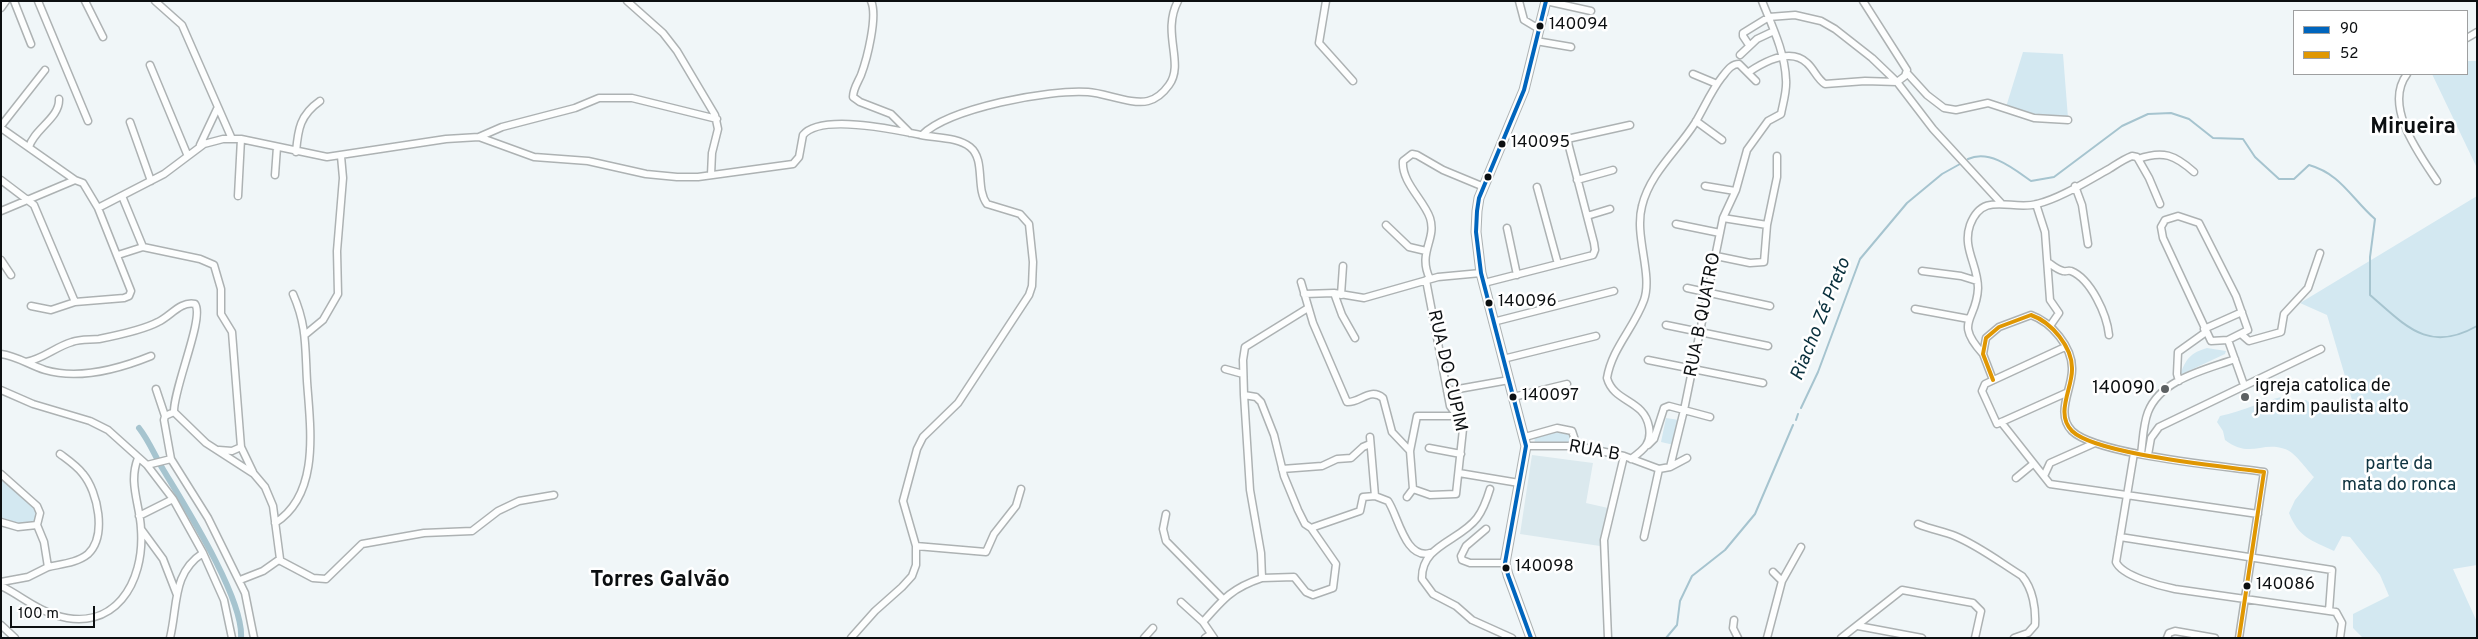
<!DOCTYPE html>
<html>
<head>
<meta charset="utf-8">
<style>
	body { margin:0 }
	#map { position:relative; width:2478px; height:639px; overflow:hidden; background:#f0f6f8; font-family:Overpass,sans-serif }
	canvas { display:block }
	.frame { position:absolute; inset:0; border:2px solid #0c0f11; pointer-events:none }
	.legend { position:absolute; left:2293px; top:10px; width:175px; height:65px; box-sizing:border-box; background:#fff; border:1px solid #9e9fa0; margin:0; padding:6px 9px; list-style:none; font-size:15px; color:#0c0f11 }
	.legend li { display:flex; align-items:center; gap:10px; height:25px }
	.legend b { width:25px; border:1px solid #9e9fa0 }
	.scale { position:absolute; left:10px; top:606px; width:85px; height:22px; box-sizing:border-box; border:2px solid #0c0f11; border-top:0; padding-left:6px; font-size:15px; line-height:18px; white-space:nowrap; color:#0c0f11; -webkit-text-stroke:4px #fff; paint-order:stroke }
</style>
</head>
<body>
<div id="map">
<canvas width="2478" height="639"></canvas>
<div class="frame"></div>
<ul class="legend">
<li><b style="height:6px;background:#0065bd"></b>90</li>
<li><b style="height:6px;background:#e09702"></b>52</li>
</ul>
<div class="scale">100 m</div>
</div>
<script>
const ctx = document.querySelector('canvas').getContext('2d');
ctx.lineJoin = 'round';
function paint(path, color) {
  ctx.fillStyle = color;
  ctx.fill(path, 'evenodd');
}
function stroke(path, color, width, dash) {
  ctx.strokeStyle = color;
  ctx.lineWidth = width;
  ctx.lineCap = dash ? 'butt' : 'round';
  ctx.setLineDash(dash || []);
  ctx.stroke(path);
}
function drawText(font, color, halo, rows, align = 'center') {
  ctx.font = font + ' Overpass,sans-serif';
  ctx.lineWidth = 5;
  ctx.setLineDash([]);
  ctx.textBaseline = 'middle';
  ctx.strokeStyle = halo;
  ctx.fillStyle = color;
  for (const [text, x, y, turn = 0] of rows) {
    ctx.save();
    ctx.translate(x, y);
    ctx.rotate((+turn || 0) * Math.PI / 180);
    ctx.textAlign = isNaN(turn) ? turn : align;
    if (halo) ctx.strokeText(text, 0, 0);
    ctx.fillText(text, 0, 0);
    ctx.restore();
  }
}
paint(new Path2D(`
	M1532,455L1593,463L1586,503L1608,508L1600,546L1520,534Z`), '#dbe9ee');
paint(new Path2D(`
	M2023,52L2063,54L2068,118L2040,117L2006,107Z
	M2467,61H2477V168L2432,74H2467Z
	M2477,196V565L2453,569L2477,622V638H2363L2353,628V614L2389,596L2380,575L2350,537L2342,536L2334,551C2311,540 2299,538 2289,513L2295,500L2314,477C2306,469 2295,452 2285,449C2261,441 2250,459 2225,440L2223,431L2217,422L2220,416C2243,412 2264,399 2288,396L2292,405L2306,400C2320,413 2336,413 2355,410L2327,315L2300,303Z
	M2207,348L2226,351L2225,354L2180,375C2186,359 2190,353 2207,348Z
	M1666,418L1679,420L1674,445L1661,442Z
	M1560,429L1568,431L1574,443H1535L1534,437Z
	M1,479L30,500L39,515L37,524L28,526L1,521Z`), '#d3e8f1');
stroke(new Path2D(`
	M1968,159C1990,149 2014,169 2031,181L2054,177L2122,126L2148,114L2171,113L2189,119L2213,138L2243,139L2255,157L2279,179H2294L2309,165C2341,174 2351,198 2375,219L2370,257V295C2405,325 2428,354 2477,326
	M1801,408L1818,372L1860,259L1907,203L1942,174L1960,164
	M1796,420L1798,414
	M1666,638L1677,625L1680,601L1692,576L1725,550L1755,514L1793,425`), '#a6c4cf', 2);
stroke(new Path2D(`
	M139,428C150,442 155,457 164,471C185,506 244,599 241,638`), '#a6c4cf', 6);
const street = new Path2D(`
	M14,1L31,44
	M38,1L88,121
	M85,1L103,37
	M155,1L182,25L232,139
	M627,1L663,33L677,51L715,115L718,129L712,153L711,175
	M871,1C878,16 867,59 861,75C858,82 853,89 853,97L860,102L891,114L910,133
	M1326,1L1319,43L1353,81
	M1519,1L1524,20L1539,29
	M1546,1L1591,11
	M1,8L6,1
	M2467,38L2477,32
	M1536,41L1571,47
	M1749,45L1743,36V33L1769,17L1795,15L1821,21L1835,29L1872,58L1897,82L1933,129L2001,203
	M1740,55L1757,39L1774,31
	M150,65L187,154
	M1749,72C1764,62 1790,47 1807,63C1814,69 1817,79 1825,84L1865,81L1897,82L1905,76L1907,70L1863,1
	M1907,73L1927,95L1944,108L1956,110L1988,103L2034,118L2068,120
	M1693,74L1717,84
	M2407,74C2383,106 2419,154 2437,181
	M1696,121L1722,140
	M130,122L151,181
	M1,126L45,70
	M1,128L75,180L83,183L98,208L131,291L129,296L124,298L75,302L51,310L31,306
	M922,135C949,108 1050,89 1088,92C1105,93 1132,105 1148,101C1156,99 1164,92 1169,85C1185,63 1161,33 1178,1
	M479,137L502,127L575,108L599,98H632L717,119
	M200,145L217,109
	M29,147C34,129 60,118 59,99
	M296,152C298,129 300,115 320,101
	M2138,159C2163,150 2175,155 2194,172
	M275,175L277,147
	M1,180L34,205L75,302
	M1577,180L1613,170
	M1705,186L1735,191
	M2075,186L2082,205L2088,244
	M1537,187L1558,264
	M122,196L143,247
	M238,196L241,139
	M2036,204L2045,232L2050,300L2059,313L2050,326
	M98,208L164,174L204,144L223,139H241L327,157L446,139L479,137L534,157L588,161L646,174L677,177H698L793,164L799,157L803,135C821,113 897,130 921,135C936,138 958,137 970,147C986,160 975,188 987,204L1020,214L1029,224L1033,262L1032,286L1029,295L958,403L923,437L917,449L903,501L916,546V565L912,576L902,587L875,611L851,638
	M1,211L75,180
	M1587,216L1610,209
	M2178,216L2199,223L2236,296L2248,330L2228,340L2211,341L2163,238L2161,227L2165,220Z
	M1723,218L1767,225L1777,177V156
	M1676,224L1720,233
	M1386,225L1409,247L1426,251
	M1507,228L1517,275
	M118,255L143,247L200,259L214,265L221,289V314L232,332L241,447L253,472
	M1716,256L1750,263L1764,262L1767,225
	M1,260L11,275
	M2049,263C2053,266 2058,270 2063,271C2067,272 2067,270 2071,271C2091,279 2107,315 2109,335
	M1922,271L1961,276L1977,281
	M1430,279C1417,252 1437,240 1430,218C1424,200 1401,182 1403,161L1412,154L1417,155L1443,170L1484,187
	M1301,282L1313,323L1347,402C1360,403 1370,387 1383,398L1392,432L1410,451
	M1484,283L1593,255L1595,250L1594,243L1567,139L1630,125
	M1687,288L1770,306
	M1334,293L1342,315L1355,338
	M1304,294L1334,293L1364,298L1438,277L1481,273
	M1341,295L1343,266
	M1915,309L1969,319
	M1493,322L1614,291
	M1666,325L1768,346
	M2204,329L2242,312
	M306,334L323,320L338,294L337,251L343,178L341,156
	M2241,334L2249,341L2281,332L2284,314L2308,288L2320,253
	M2228,340L2244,385
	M2065,347L1985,384L1982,391L1997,424L2066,393
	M1,354C17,356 29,365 45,370C79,380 119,369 151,356
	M1983,354C1953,321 1977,321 1978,288C1978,265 1962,248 1970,225C1983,190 2011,211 2037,204C2061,198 2087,181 2109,169C2117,164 2124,159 2132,156L2137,157L2149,178L2160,204
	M1503,359L1596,336
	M1648,360L1763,383
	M26,362C43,359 55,347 72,342C80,339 90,340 99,339C114,336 145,329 158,322C171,316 180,301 195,304C205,317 173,389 174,412L206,443L254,474L265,487L273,506L280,559L263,571L240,580
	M1225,369L1243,374
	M1993,380L1983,354L1986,338L1999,327L2031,315C2051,322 2073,347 2072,370C2072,389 2055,414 2072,431C2097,455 2224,466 2264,472L2239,638
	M2179,381L2177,374L2178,352L2206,332
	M156,389L165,416
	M1,390L33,404L90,421L108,430L147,465L173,499L203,553L224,600L232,638
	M1447,391L1509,380
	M1244,395L1243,360L1245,347L1308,308
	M1513,397L1567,384
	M174,412L165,416L164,420L171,459L208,518L245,593L254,638
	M2001,422L2050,484L2258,514
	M1370,437L1375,496
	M1525,437L1557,428L1572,431L1577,446
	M1648,445L1654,439L1664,408L1669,406L1710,417
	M1526,446H1577L1624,456L1659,469L1670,467L1687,458
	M1429,448L1461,454
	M219,450L232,451L241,447
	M2134,453L2116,562C2122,576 2160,586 2175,589L2336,612L2342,623L2340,638
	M2141,454C2143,440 2143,425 2148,412C2161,379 2205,370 2235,359
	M2148,455L2151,438L2159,427L2321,349
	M1631,459C1643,450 1652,444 1649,427C1644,399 1614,403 1607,378C1612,348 1634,328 1644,300C1653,274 1634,236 1642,206C1650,173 1678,150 1695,123C1704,108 1711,91 1722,77C1727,71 1731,64 1739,64L1756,81
	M147,465L171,459
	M1670,467L1684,410L1723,218L1736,190L1747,150L1768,121L1781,114C1783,103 1787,91 1786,80C1785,52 1772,26 1762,1
	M1282,469L1322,466L1337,459L1351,458L1363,447L1370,444
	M1459,473L1519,483
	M1,474L37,506L40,513L37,525L44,542L48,567L28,577L1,582
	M2044,476L2050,463L2095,443
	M2016,478L2033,464
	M1413,489L1430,495L1456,494L1463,429L1461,421L1450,406L1426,280
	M1490,489C1487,499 1483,510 1477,518C1460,541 1421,545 1422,579L1433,594L1456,606L1472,620L1512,638
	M1407,497L1413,489L1410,451L1417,416H1458
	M1166,514L1163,529L1166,541L1223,599
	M139,516L173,499
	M1,522L18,527L37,525
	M275,523C321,494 310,426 307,381C305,347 307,326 293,294
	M1918,524C1932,530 1943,531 1955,536C1979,546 2001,563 2022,576C2033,589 2036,609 2035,625L2028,633L2014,638
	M1311,528L1360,511L1363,497L1375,496L1388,501C1398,515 1405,560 1430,553
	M141,529L163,559L177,595
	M1486,529L1466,546L1461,556L1462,560L1470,563H1505
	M1644,537L1659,469
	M2120,537L2332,570L2329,611
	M916,546L986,552L994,534L1016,506L1021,489
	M279,560L313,578L326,579L362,544L424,533L472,531L498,511L519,501L554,495
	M48,567C61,564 77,563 88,554C107,536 98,492 83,474C77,466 68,460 60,454
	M1773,572L1782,581
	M1,586C20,595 35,609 55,615C114,634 145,583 141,529C140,504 128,483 138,458
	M1181,602L1203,622
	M1734,620L1733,628L1738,638
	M1,625L15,638
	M1858,626L1922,638
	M170,638C178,605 172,573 203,553
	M1144,638L1153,628
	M1205,638L1211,634
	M1214,638L1203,622C1223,599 1232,588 1262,578L1261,553L1250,490L1244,395L1256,397L1261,402L1274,435L1284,476L1298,510L1305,524L1311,528L1336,564L1333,588L1313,595L1306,592L1294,577L1262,578
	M1608,638L1604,540L1624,456
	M1767,638L1782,581L1801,547
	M1841,638L1902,590L1973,603L1981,611L1975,638
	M2167,638L2169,633L2175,631L2215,638`);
const secondary = new Path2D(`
	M1531,638L1508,575L1505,563L1526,446L1481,273L1476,232L1477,211L1479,198L1524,90L1546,1`);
stroke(street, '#adb2b3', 9);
stroke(secondary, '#adb2b3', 11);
stroke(street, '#fdfefe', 6);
stroke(secondary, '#fdfefe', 9);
stroke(new Path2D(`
	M1531,638L1508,575L1505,563L1526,446L1481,273L1476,232L1477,211L1479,198L1524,90L1546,1`), '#0065bd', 4);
stroke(new Path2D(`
	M1993,380L1983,354L1986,338L1999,327L2031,315C2051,322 2073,347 2072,370C2072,389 2055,414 2072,431C2097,455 2224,466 2264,472L2239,638`), '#e09702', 4);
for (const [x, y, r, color] of [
	[1540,26,4.5,"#0c0f11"],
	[1502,144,4.5,"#0c0f11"],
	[1488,177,4.5,"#0c0f11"],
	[1489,303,4.5,"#0c0f11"],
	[2165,389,5,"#5c6062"],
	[1513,397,4.5,"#0c0f11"],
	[2245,397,5,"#5c6062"],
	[1506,568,4.5,"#0c0f11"],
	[2247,586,4.5,"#0c0f11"]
]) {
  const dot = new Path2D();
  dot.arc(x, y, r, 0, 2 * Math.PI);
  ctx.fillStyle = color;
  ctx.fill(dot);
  stroke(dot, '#fff', 2);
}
drawText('17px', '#0c0f11', '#fff', [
	["140094",1549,26],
	["140095",1511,144],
	["140096",1498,303],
	["140097",1522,397],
	["140098",1515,568],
	["140086",2256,586]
], 'left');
drawText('18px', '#0c0f11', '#fff', [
	["RUA B QUATRO",1704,315,-79],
	["RUA DO CUPIM",1446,371,77],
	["RUA B",1594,452,10]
]);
drawText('18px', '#0c0f11', '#fff', [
	["igreja catolica de",2255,387],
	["jardim paulista alto",2255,408],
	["140090",2155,389,"right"]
], 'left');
drawText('18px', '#0f3441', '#fff', [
	["parte da",2399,465],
	["mata do ronca",2399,486]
]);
drawText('italic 19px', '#09303d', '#fff', [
	["Riacho Zé Preto",1822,320,-68]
]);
drawText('bold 22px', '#0c0f11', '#fff', [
	["Mirueira",2413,129],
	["Torres Galvão",660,582]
]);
</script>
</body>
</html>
